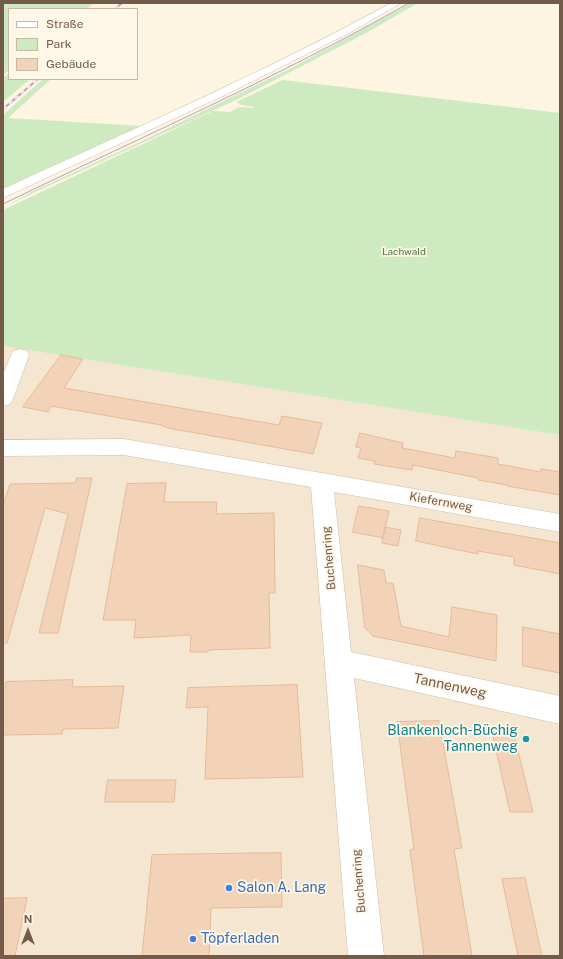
<!DOCTYPE html>
<html>
<head>
<meta charset="utf-8">
<style>
	body { margin:0 }
	#map { position:relative; width:563px; height:959px; overflow:hidden; background:#fdf4e1; font-family:"Public Sans",sans-serif }
	canvas { display:block }
	.frame { position:absolute; inset:0; border:4px solid #745a48; pointer-events:none }
	.legend { position:absolute; left:8px; top:8px; width:130px; height:72px; box-sizing:border-box; background:#fff7e8; border:1px solid #c7b8a8; margin:0; padding:5px 7px; list-style:none; font-size:12px; color:#745a48 }
	.legend li { display:flex; align-items:center; gap:8px; height:20px }
	.legend b { width:20px; border:1px solid #c7b8a8 }
	.north { position:absolute; left:8px; top:911px; width:40px; height:40px; -webkit-text-stroke:3px #fff7e8; paint-order:stroke; rotate:0deg; font-size:11px; font-weight:700; line-height:16px; text-align:center; color:#745a48 }
	.north::after { content:''; display:block; margin:auto; width:14px; height:18px; background:#745a48; clip-path:polygon(50% 0,100% 100%,50% 72%,0 100%) }
</style>
</head>
<body>
<div id="map">
<canvas width="563" height="959"></canvas>
<div class="frame"></div>
<ul class="legend">
<li><b style="height:5px;background:#fff"></b>Straße</li>
<li><b style="height:11px;background:#ceeac0"></b>Park</li>
<li><b style="height:11px;background:#f3d3b8"></b>Gebäude</li>
</ul>
<div class="north">N</div>
</div>
<script>
const ctx = document.querySelector('canvas').getContext('2d');
ctx.lineJoin = 'round';
function paint(path, color) {
  ctx.fillStyle = color;
  ctx.fill(path, 'evenodd');
}
function stroke(path, color, width, dash) {
  ctx.strokeStyle = color;
  ctx.lineWidth = width;
  ctx.lineCap = dash ? 'butt' : 'round';
  ctx.setLineDash(dash || []);
  ctx.stroke(path);
}
function drawText(font, color, halo, rows, align = 'center') {
  ctx.font = font + ' "Public Sans",sans-serif';
  ctx.lineWidth = 3.5;
  ctx.setLineDash([]);
  ctx.textBaseline = 'middle';
  ctx.strokeStyle = halo;
  ctx.fillStyle = color;
  for (const [text, x, y, turn = 0] of rows) {
    ctx.save();
    ctx.translate(x, y);
    ctx.rotate((+turn || 0) * Math.PI / 180);
    ctx.textAlign = isNaN(turn) ? turn : align;
    if (halo) ctx.strokeText(text, 0, 0);
    ctx.fillText(text, 0, 0);
    ctx.restore();
  }
}
paint(new Path2D(`
	M3,346L560,435V956H3Z`), '#f4e6d0');
paint(new Path2D(`
	M3,3H94L87,9H9V70L3,75Z
	M390,3H394L283,61L3,192V115L43,79H51L8,118L141,126L280,61Z
	M411,3H418L366,33L238,99L33,193L3,208L31,192L142,141L297,65Z
	M9,73V79H30L3,102V78Z
	M283,80L560,113V435L3,346V210L213,111L230,112L239,107L253,108L255,107L241,105L236,102Z`), '#ceeac0');
const building = new Path2D(`
	M61,355L83,359L64,388L279,425L282,416L322,423L313,454L168,428L161,425L74,410L51,406L48,412L23,407Z
	M360,433L403,443L402,448L455,458L456,451L498,458V464L541,472V469L560,472V495L507,486V485L478,480V478L413,465L412,470L374,464L375,461L358,458L361,448L356,447Z
	M77,478H92L58,633H39L68,514L45,508L7,643H3V506L10,484L75,483Z
	M166,483L164,502H217L216,514L274,513L275,593H269L270,648L208,650V652H190L191,635L134,638L136,620H103L127,484Z
	M359,506L389,511L383,538L353,532Z
	M420,518L560,543V574L514,565V557L478,551V554L416,541Z
	M385,527L401,530L398,546L382,543Z
	M358,565L384,570L386,583H393L401,626L449,637L452,607L497,615L496,661L373,636L365,628Z
	M523,627L560,634V673L523,666Z
	M73,680L72,687L124,686L118,728L63,729L62,734L3,735V688H5L6,682Z
	M297,685L303,777L205,779L208,707L186,708L188,688Z
	M439,721L462,848L454,849L472,956H424L410,850L414,849L397,722Z
	M513,731L533,812H510L492,732Z
	M108,780H176L174,802H105Z
	M281,853L282,907L211,908L209,956H142L152,855Z
	M525,878L542,956H518L502,879Z
	M27,898L15,956H3V899Z`);
paint(building, '#f3d3b8');
stroke(building, '#e5bb98', 1);
const minor = new Path2D(`
	M391,3H401L351,32L225,95L3,198V189C133,129 265,72 391,3Z
	M20,349L27,351L29,355L13,399L10,404L3,406V374L13,351Z
	M124,439L560,514V532L334,492L351,652L560,696V724L354,678L384,956H348L311,487L124,455L3,456V440Z`);
stroke(minor, '#d0beab', 1);
paint(minor, '#fff');
stroke(new Path2D(`
	M3,204C139,138 277,78 409,3`), '#b7a0c6', 1);
const rail = new Path2D(`
	M115,9L122,3
	M3,109L38,79`);
stroke(rail, '#b7a0c6', 2);
stroke(rail, '#fff7e8', 1.5, [4]);
for (const [x, y, r, color] of [
	[526,739,4,"#0f9aa8"],
	[229,888,4,"#3f7fe0"],
	[193,939,4,"#3f7fe0"]
]) {
  const dot = new Path2D();
  dot.arc(x, y, r, 0, 2 * Math.PI);
  ctx.fillStyle = color;
  ctx.fill(dot);
  stroke(dot, '#fff7e8', 1.5);
}
drawText('10px', '#4d7a40', '#fff7e8', [
	["Lachwald",404,252]
]);
drawText('12px', '#745a48', '#fff7e8', [
	["Kiefernweg",441,502,10],
	["Buchenring",329,558,-95],
	["Buchenring",359,881,-95]
]);
drawText('14px', '#745a48', '#fff7e8', [
	["Tannenweg",450,686,12]
]);
drawText('14px', '#0d838f', '#fff7e8', [
	["Blankenloch-Büchig",518,731],
	["Tannenweg",518,747]
], 'right');
drawText('14px', '#366cbe', '#fff7e8', [
	["Salon A. Lang",237,888],
	["Töpferladen",201,939]
], 'left');
</script>
</body>
</html>
